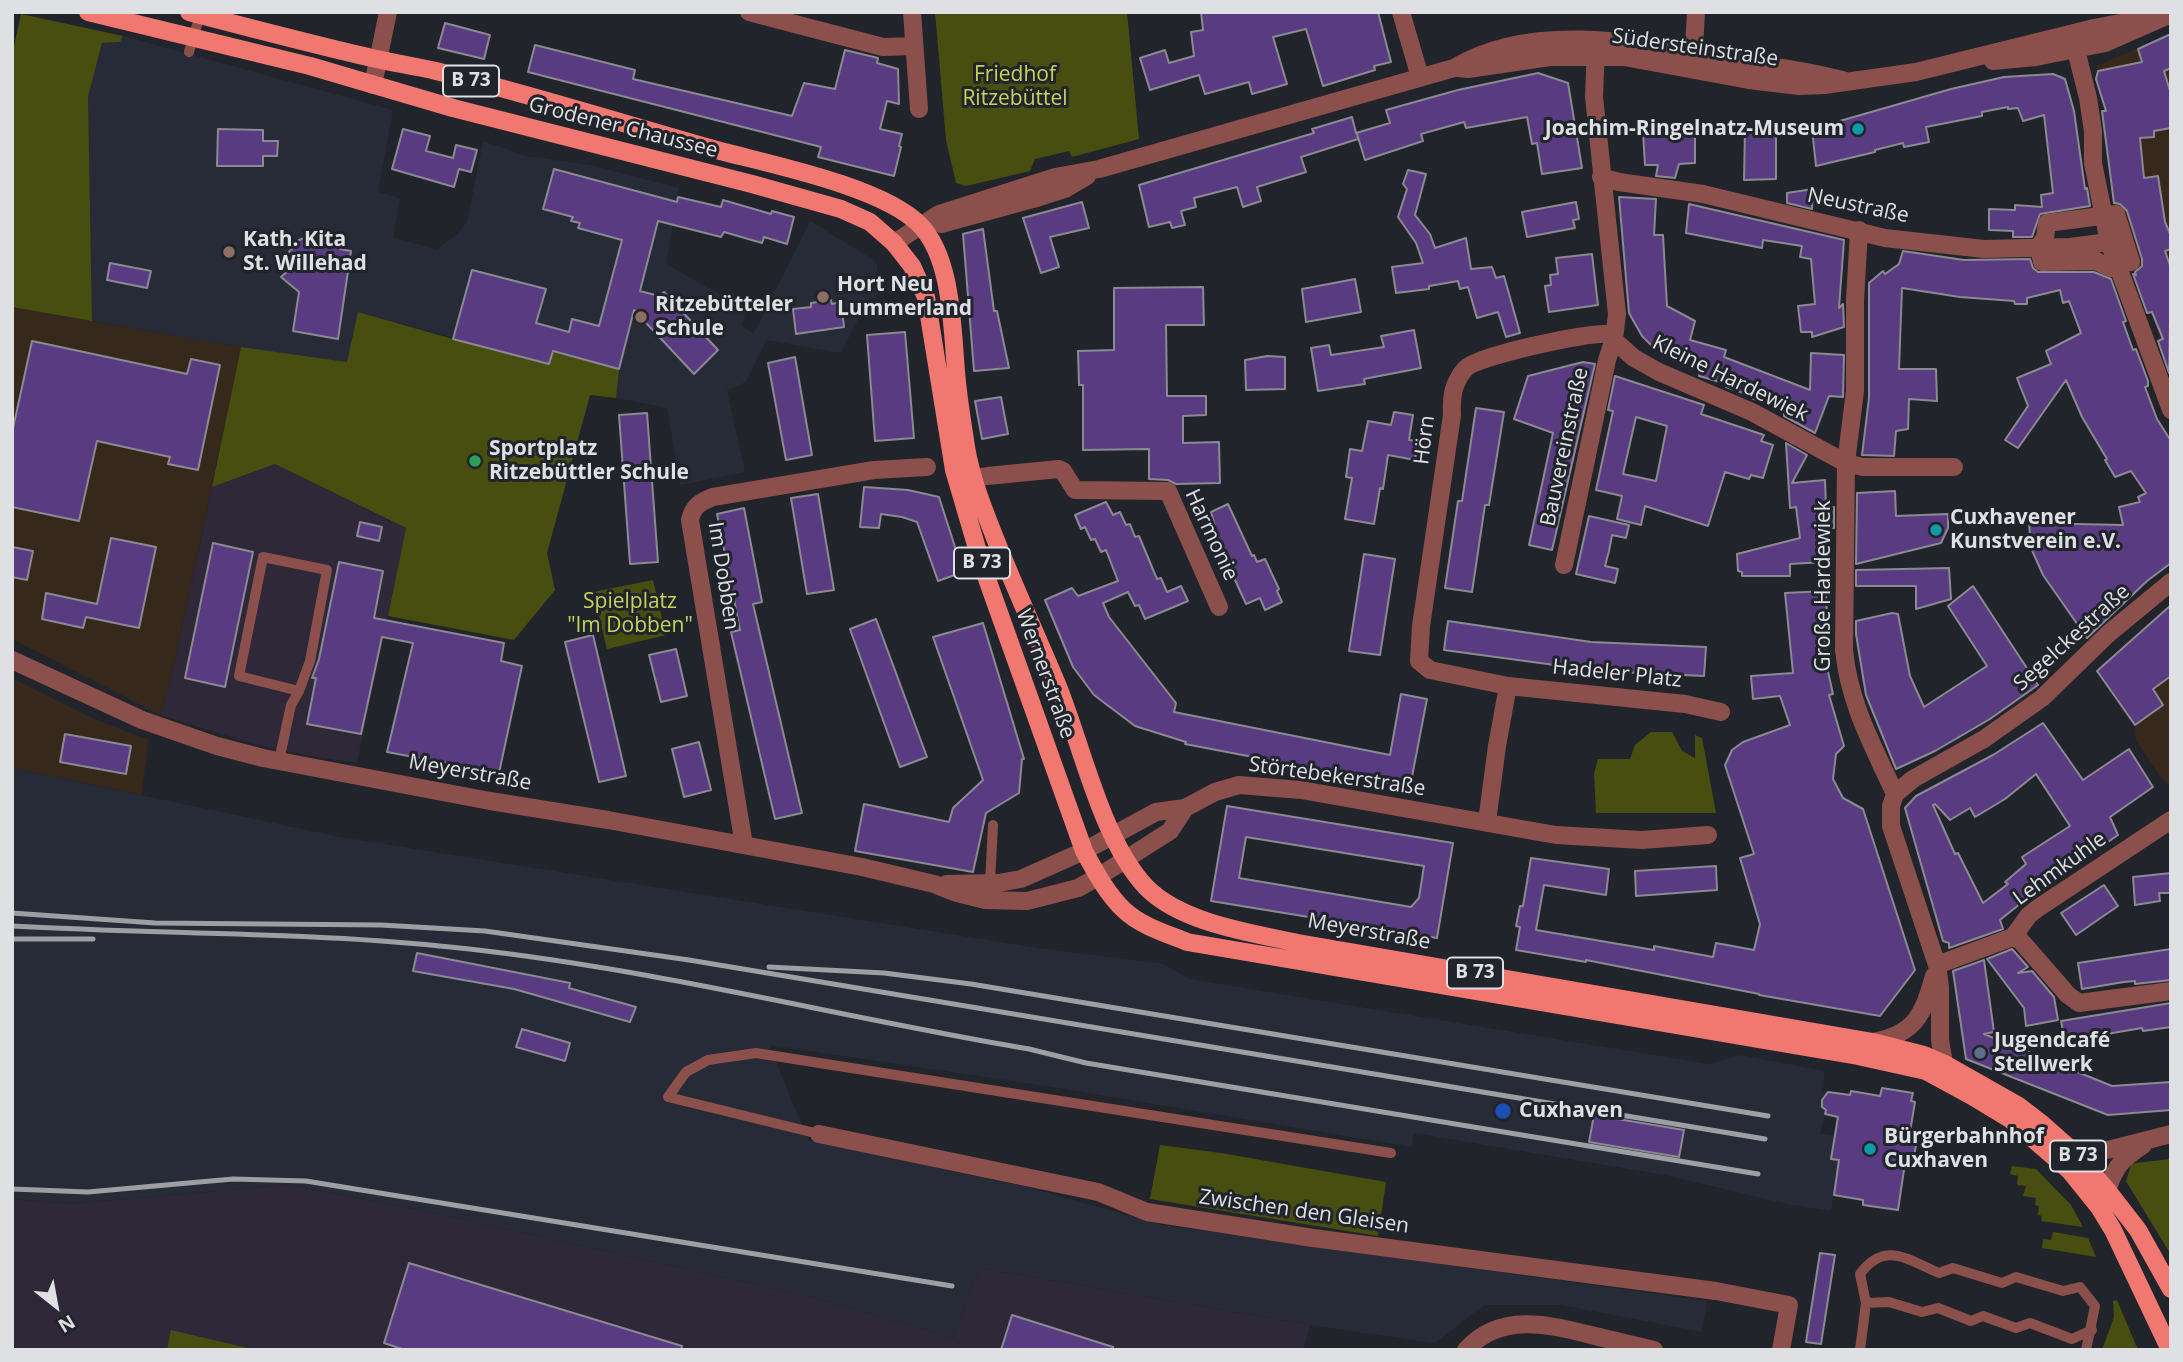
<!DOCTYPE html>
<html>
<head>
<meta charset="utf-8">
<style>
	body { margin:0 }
	#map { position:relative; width:2183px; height:1362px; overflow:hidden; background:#21242a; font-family:"Open Sans",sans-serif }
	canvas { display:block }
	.frame { position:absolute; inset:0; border:14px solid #dee0e4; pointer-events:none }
	.north { position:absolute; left:21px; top:1271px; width:70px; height:70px; -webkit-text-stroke:5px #21242a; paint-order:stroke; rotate:149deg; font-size:19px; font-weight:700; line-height:28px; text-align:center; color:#dee0e4 }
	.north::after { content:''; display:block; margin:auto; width:24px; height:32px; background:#dee0e4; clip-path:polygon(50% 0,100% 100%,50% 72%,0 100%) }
</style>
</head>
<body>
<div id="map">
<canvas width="2183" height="1362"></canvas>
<div class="frame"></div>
<div class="north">N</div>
</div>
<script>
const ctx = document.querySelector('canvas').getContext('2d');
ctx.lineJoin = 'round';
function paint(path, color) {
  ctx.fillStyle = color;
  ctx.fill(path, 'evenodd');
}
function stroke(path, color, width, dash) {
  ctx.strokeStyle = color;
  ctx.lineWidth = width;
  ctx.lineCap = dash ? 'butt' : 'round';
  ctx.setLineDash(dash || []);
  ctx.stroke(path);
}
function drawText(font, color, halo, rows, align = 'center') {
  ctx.font = font + ' "Open Sans",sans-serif';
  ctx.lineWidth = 6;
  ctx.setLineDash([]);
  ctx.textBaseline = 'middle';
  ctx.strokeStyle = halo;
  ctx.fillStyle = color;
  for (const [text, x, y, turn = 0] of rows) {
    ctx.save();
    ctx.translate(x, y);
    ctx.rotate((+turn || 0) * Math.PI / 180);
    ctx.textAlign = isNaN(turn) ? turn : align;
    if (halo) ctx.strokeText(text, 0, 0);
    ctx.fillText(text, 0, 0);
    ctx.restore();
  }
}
paint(new Path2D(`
	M2171,34V372L2169,373L2157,341L2160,331L2117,223L2102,111H2105L2096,79L2098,71L2096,66Z
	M12,307L241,347L170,684L160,715L12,639Z
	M2171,605V786L2163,780L2136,741L2135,725L2097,671Z
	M12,678L94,719L149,740L141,795L12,768Z`), '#37281c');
paint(new Path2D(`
	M275,464L406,529L357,763L310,756L253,744L160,715L170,684L212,487Z
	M289,1185L425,1211L811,1297L954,1338L979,1268L1310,1325L1303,1350H12V1199L70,1204Z`), '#2e2838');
paint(new Path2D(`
	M123,36L393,110L378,192L400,198L393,238L437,249L458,234L467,222L483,141L526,156L590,165L679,188L666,264L747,310L741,326L754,333L810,221L874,260L877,265L879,293L867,302L841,353L766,340L746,382L727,390L745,472L680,485L667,408L616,398L618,368L552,353L549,364L359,312L347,362L241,347L92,321L88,97L102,43L120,42Z
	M12,768L340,837L1038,948L1164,964L1189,979L1709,1064L1740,1055L1825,1071L1822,1091L1828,1092L1822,1100V1107L1826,1110L1820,1134L1834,1136L1831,1159L1839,1160L1831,1211L1787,1204L1665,1175L1414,1133L1412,1147L1046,1086L769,1045L808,1140L1031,1188L1162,1225L1707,1301L1702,1332L1561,1305H1484L1435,1343L1310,1325L979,1268L954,1338L811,1297L425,1211L289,1185L70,1204L12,1199Z`), '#262b37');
paint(new Path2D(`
	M935,12H1127L1139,139L1072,157L1069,151L1035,159L1030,171L966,186L956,183L946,140Z
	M21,14L123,36L120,42L102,43L88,97L92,321L12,307V56Z
	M472,270L546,289L527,358L549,364L552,352L619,369L616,398L590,395L547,553L555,590L514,640L388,616L406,528L275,464L212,487L241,347L347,362L358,312L453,339Z
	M653,580L666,635L607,649L593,592Z
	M1651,732H1672L1682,751L1695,758V735L1702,738L1716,813H1596L1594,774L1598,759H1630L1635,745Z
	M1160,1145L1221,1153L1386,1182L1378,1236L1150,1199Z
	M2171,1159V1255L2126,1181L2131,1165L2135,1163Z
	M2012,1166L2036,1169L2071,1205L2083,1227L2041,1221L2042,1216L2038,1215L2039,1206L2035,1205L2036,1198L2023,1196L2026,1186L2017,1185L2018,1176L2010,1174Z
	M2053,1232L2088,1238L2096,1257L2042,1248L2043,1239L2051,1240Z
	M2117,1300L2135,1343L2138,1350H2102L2114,1317L2113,1301Z
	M171,1330L256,1350H167Z`), '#484e10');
const building = new Path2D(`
	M1201,12H1378L1391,62L1374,66L1375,70L1323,86L1306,29L1273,37L1287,84L1252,94L1249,82L1205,94L1199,75L1150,90L1140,58L1165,50L1169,63L1194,56L1191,32L1203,30Z
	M445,23L490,35L484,59L438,48Z
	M2171,34V68L2164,71L2171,94V128L2154,131V137L2140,138L2144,178L2158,176L2165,222L2171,236V249L2165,251L2171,268L2169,373L2158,341L2163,339L2152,312L2147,313L2133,274L2136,275L2135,272L2142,266V259L2127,211L2120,204L2114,203L2102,111H2106L2096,79L2098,71L2142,62L2138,49Z
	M535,45L635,70L633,79L792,116L804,83L835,89L845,50L878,58L877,63L898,69L899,104L887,101L880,129L902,134L899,146L901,147L894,176L818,157L821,147L528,72Z
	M1538,73L1568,83L1582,168L1542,174L1537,143L1532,144L1527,117L1466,128L1464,122L1421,134L1423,141L1365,160L1357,134L1358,139L1301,157L1306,172L1257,187L1261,201L1243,207L1237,187L1194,198L1196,207L1181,211L1185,225L1172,228L1170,222L1149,227L1139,185L1314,133L1312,129L1352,117L1356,133L1390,123L1386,110L1458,90Z
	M2053,74L2065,79L2074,111L2085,189L2087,188L2090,206L2040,214L2032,237H2013V231L1989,230V209L2015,210V205L2042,207L2041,195L2053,193L2044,115L2023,121L2018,108L2008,109V107L1982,112V116L1926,127L1929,142L1904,147L1903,143L1875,150V152L1816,166L1812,129L1951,89L2004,77Z
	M1776,126V179L1744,180L1745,127Z
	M218,129L263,130V141H278L277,156H263V166H217Z
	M403,129L430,136L426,151L453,158L456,145L477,150L471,172L459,169L454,187L392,169Z
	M1695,131V163L1679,164L1675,178L1656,176L1658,165H1645L1643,133Z
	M554,169L677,202L678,197L721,207L723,200L771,214L772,211L794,217L787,244L764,237L762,243L724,232L721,237L658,221L640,291L659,296L664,292L718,350L694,374L634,310L619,369L553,351L549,364L453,339L472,270L546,289L536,323L569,332L572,319L599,326L622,240L578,228L580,223L571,221L573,217L543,209Z
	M1408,170L1426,174L1415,215L1430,234L1435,248L1466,238L1471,269L1492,267L1496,278L1504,276L1520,333L1506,337L1498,312L1477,318L1468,287L1460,289L1458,281L1429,286V289L1396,293L1392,267L1423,263L1416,243L1398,217L1407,189L1403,184Z
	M1813,189L1812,209L1787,203V193Z
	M1619,197L1656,199L1654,235H1663L1667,306L1695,321L1690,340L1726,350L1724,357L1810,390L1811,353L1844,355L1843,397L1829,396L1815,433L1784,416V410L1751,398L1752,396L1726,387L1727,384L1699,376L1702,365L1651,345L1642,336L1629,313Z
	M1082,202L1089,228L1050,237L1059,267L1041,273L1023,218Z
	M1576,202L1579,219L1573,220L1575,228L1527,237L1522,212Z
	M1689,204L1844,240L1839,308L1843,304L1844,327L1812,337V332H1801L1798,306L1815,304L1811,259L1800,257L1802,246L1763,240L1762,248L1686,233Z
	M983,229L994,311H997L1009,368L974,371L963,234Z
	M315,234L337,239L340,249L351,251L338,339L293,331L299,292L281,277L290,269L284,258L299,240Z
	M1903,251L1964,260L2030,259L2033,268L2038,272H2094L2111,279L2126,321L2123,322L2133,350L2136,349L2148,381V386L2145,387L2157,419L2171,441V563L2147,581L2087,638L2043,575L2031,548L2029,523L2123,525L2119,507L2140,502L2138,497L2146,493L2131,471L2115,477L2105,460L2107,459L2082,417L2066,380L2018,448L2005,440L2028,406L2017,378L2051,364L2046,351L2081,333L2069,301L2063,303L2060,290L2027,298V304H2015L2014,301L1960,297L1902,288L1899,369H1936L1937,401L1909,399L1908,429L1896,431L1894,456L1862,455L1869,398V283L1883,271L1885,274L1899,264Z
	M1592,254L1598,305L1549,312L1545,286L1551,285L1550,275L1558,274L1556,258Z
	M110,263L151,271L147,288L107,280Z
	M1355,279L1361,312L1306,322L1302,289Z
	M1203,287L1204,325H1166L1167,396H1206V415L1183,416V443L1219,442L1220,483L1176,484L1168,480L1149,479V449L1083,450V385H1079L1078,351L1114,350V288Z
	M831,300L832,304L841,302L844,327L796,334L793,309L811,307V303Z
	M1414,330L1421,368L1364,379L1365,384L1318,391L1311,348L1329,345L1331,355L1384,347L1381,336Z
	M905,332L914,438L875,441L867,335Z
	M32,341L187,374L191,359L220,365L198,470L168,464L170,457L97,441L79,521L12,507V433Z
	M1267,356L1285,357V389L1246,390L1245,360Z
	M795,357L812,455L786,460L768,363Z
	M1583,362L1595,364L1552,550L1529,545L1553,433L1514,419L1528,376Z
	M1615,376L1704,405L1701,414L1764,435L1761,441L1773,445L1763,478L1751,475L1749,479L1725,472L1708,526L1645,506L1641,525L1617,519L1622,496L1596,490L1613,411L1608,410ZM1636,417L1667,426L1656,481L1623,474Z
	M1001,397L1008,434L982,439L975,401Z
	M1476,408L1504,412L1489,505H1485L1472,592L1445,588L1458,501H1462Z
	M1394,412L1413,415L1409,440L1418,441L1415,460L1388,455L1383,489L1380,488L1374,524L1345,519L1352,478L1346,477L1350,449L1362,451L1368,421L1391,425Z
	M647,413L658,562L630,564L619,415Z
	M1786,443L1807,455L1792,483L1825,480L1826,506L1834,507V528L1825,529V562L1790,564V576H1742V572L1738,571L1737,554L1800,538L1796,507L1790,508Z
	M864,487L908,490L939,497L963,572L938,581L917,522L902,517L881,514L879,528L860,527Z
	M1895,491L1896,516L1948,514V528L1941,543L1856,564L1857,493Z
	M818,494L834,590L807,594L791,498Z
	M1106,502L1113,515L1120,512L1126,525L1130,524L1135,537L1139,536L1157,579L1161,578L1167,592L1181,586L1188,601L1145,619L1139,605L1135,606L1128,592L1103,603L1109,617L1176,703L1174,712L1390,755L1401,694L1427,699L1410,787L1185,744L1186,742L1135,726L1094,695L1073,667L1045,600L1072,588L1078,596L1118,581L1106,550L1101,552L1095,539L1091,540L1085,527L1081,529L1075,515Z
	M1228,504L1252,556L1254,555L1257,562L1265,559L1279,589L1277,591L1282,602L1265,610L1260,598L1246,604L1225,558L1217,562L1203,532L1215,526L1211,512Z
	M744,508L762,602L753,604L802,813L775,819L731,632L740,630L717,514Z
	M1589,516L1629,525L1626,538L1612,535L1609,551L1605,566L1618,569L1615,583L1576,574Z
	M360,522L382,527L379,541L357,536Z
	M111,538L156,547L139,628L86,617L83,628L42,619L46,593L97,604Z
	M213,543L253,552L225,687L185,678Z
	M12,547L33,551L27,580L12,577Z
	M1364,554L1395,559L1380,655L1349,651Z
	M339,562L383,571L374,618L504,643L501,661L522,666L499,773L387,752L413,643L382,637L361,734L307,724L316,678H312L319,659Z
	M1949,568L1951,599L1916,609V586H1856V570Z
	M1973,586L2038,685L1990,719L1935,751L1896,769L1866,695L1856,634V621L1892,613L1898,614L1910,676L1924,707L1987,666L1948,606Z
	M1826,591L1827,616H1823L1827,667L1833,694L1829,695L1844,746L1836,754L1833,779L1843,798L1863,809L1915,970L1880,1016L1759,995V994L1586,960V962L1516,950L1520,927L1516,926L1520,906H1523L1531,858L1609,869L1606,895L1544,885L1536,930L1654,950V946L1713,957L1716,943L1754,950L1760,924L1740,858L1754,854L1725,765L1732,750L1743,742L1790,725L1780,696L1753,699L1751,676L1793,673L1785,593Z
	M2171,605V676L2153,689L2163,705L2135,725L2097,671Z
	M876,619L927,757L900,767L850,629Z
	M1448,621L1591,642L1706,647L1704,676L1599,671L1444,650Z
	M983,623L1024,759H1022L1019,793L986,813L973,872L855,851L864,804L949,822L953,808L983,780L933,637Z
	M593,635L626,776L599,782L565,642Z
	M676,649L687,696L661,702L649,655Z
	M2043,723L2083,780L2129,749L2153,787L2110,817L2118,835L2053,880L2023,905L2021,903L2000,920L2003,929L1949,948V943L1943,941L1905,808L1916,796L1993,755ZM2036,774L2070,826L2022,857L2026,864L2005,882L2008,884L1983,903L1958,853L1955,854L1933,805L1935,804L1950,820L1970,808L1975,817L2005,799Z
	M65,734L131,746L126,774L60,762Z
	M699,742L711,790L684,797L672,749Z
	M1227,806L1453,843L1437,938L1211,901ZM1246,837L1424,866L1419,898L1411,907L1239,878Z
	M1716,866L1717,890L1636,896L1635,871Z
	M2171,873V893H2159L2160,901L2135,905L2133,877Z
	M2104,885L2118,906L2076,935L2061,913Z
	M2012,949L2028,967L2018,973L2032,971L2054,997L2058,1020L2026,1026L2024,1008L1987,959Z
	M2171,949V980L2135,984V981L2124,982L2082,989L2078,963Z
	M417,953L570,983L569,988L636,1007L630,1022L514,989L413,971Z
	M1984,960L1994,1032L1984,1034L2112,1086L2171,1082V1110L2108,1115L1966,1059L1953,971Z
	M2171,1003V1027L2143,1031L2142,1028L2065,1041L2061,1021Z
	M522,1029L570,1043L565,1061L516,1047Z
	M1882,1088L1913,1093L1911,1101L1915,1102L1908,1144L1916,1145L1913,1164L1905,1163L1898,1210L1863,1205V1200L1834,1195L1839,1160L1831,1159L1838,1117L1825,1114L1826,1110L1822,1107V1100L1828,1092L1850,1095L1851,1091L1880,1096Z
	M1594,1115L1684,1130L1679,1157L1589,1142Z
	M1820,1253L1835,1255L1821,1344L1806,1342Z
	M409,1263L682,1346L681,1350H405L384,1343Z
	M1012,1315L1113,1347V1350H1001Z`);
paint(building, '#593b82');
stroke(building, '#8b8991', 2);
stroke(new Path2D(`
	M189,52L200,15
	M279,761L291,705L299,691L310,661L327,570L263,557L239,676L299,691
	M990,883L993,825
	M819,1134L668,1097L686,1072L708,1060L756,1053L1391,1153
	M1866,1303L1889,1302L1922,1312L1938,1308L1971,1321L1983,1316L2016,1328L2030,1323L2072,1339L2092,1330
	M1860,1350L1866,1303L1860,1274C1885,1240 1908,1260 1939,1273L1953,1268L2002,1283L2016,1277L2063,1291L2080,1287L2095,1306L2086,1350`), '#8b504b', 10);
stroke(new Path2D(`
	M749,12L883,47L913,46
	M912,12L919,109
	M1401,12L1420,77
	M2078,58L2088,98L2093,131V163L2109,242L2171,410
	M1993,61L2036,57L2105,43L2171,14
	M1693,65L1696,12
	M1458,68L1468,69L1550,57H1624L1749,80L1799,86L1824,85L1916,72L2094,28L2141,19L2154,20
	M373,85L388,12
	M1601,177L1619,182L1703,194L1885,238L1984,249L2070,247L2109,242
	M2116,214L2131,262L2117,263L2111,268L2096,261L2042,262L2039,246L2045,238L2047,223Z
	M941,224L1040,197L1065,189L1087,176
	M1859,230L1855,300V391L1846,463L1844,650C1849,703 1873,746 1895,794L1891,806V826L1937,965L1940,987V1040L1946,1075
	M894,243L939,214L1055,177L1099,169L1454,68C1537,18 1652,46 1741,61C1776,68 1811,71 1845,81
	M959,481L987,476L1059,469L1063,471L1075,490L1168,491L1219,607
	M1564,565L1607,360L1614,339L1617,314L1594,97L1596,47
	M12,660L142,720L217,746L263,758L490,801L608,820L862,867L934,884L957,893L985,900L1027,901L1078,888L1098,877L1170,831L1185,808
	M1721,712L1685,704L1508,686L1430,670L1419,661L1421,626L1452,415C1451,397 1453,383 1465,369C1476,356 1588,332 1607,334L1634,358L1659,372L1752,412L1846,463L1863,467H1954
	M1895,794L1913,779L1984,739L2042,698L2108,634L2171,582
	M1487,822L1497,746L1508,686
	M744,845L690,520C693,506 700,502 713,497L874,470L927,467
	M946,884L998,883L1021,879L1084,851L1156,812L1185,808L1215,792L1239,785L1301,790L1556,835L1642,840L1708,835
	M2013,937L2021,941L2068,995L2079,1003L2171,991
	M1937,965L2013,937L2029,915L2038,908L2171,820
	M1873,1042C1916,1034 1923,1014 1934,976
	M819,1134L1098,1192L1147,1212L1313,1238L1716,1291L1789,1305L1781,1350
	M2077,1155L2112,1149L2171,1134
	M2107,1190C2116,1165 2122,1159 2143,1145
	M1466,1350C1501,1311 1551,1325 1595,1336C1615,1341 1634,1345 1654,1350`), '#8b504b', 18);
stroke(new Path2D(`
	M88,12L310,66L453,108L752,184L841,209L870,222L894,243L912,266L926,297L954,470L981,562L1084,851C1095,871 1107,894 1124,910C1141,926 1165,933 1187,942L1858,1056L1926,1071L1972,1096L2010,1119L2070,1171L2099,1207L2113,1230L2170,1350
	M189,12C250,28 311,44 372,58C393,63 415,66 436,71C529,94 621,123 713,149C768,164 882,186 920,225C954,260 952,335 957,382C959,404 963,425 966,447C971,477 982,505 993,533C1013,584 1036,634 1057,684C1082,745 1101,839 1146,887C1181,923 1251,933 1298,943L1873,1042L1924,1055L1945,1064L2019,1106L2041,1123L2077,1155L2107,1190L2138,1230L2171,1289`), '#f17870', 18);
stroke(new Path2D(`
	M12,913L155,923L381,925L485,931L689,960L1765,1139
	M12,926C155,934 298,932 440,946C639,965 833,1016 1029,1049L1086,1063L1758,1174
	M12,939H93
	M769,967L884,973L971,984L1768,1116
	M12,1189L88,1192L233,1179L306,1181L952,1286`), '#9d9fa4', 5);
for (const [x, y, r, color] of [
	[1858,129,7,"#0f9aa8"],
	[229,252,7,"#8d6e63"],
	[823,297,7,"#8d6e63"],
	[641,317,7,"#8d6e63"],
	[475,461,7,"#2e9e5b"],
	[1936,530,7,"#0f9aa8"],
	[1980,1053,7,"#5c6f8a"],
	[1503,1111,9,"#1a4fb4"],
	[1870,1149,7,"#0f9aa8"]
]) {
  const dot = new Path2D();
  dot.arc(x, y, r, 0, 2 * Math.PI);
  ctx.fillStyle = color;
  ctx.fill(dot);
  stroke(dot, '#21242a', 2.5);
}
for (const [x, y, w] of [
	[471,81,56],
	[982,563,56],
	[1475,973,56],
	[2078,1156,56]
]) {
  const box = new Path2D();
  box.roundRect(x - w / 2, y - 15.5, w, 31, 5);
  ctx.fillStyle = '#21242a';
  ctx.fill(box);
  stroke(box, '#dee0e4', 2);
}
drawText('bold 19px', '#dee0e4', null, [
	["B 73",471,81],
	["B 73",982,563],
	["B 73",1475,973],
	["B 73",2078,1156]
]);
drawText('21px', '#dee0e4', '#21242a', [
	["Südersteinstraße",1695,48,8],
	["Grodener Chaussee",623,128,14],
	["Neustraße",1858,206,12],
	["Kleine Hardewiek",1730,379,26],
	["Hörn",1425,440,-83],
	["Bauvereinstraße",1565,447,-78],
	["Harmonie",1211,535,65],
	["Im Dobben",723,576,81],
	["Große Hardewiek",1824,586,-90],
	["Segelckestraße",2072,638,-42],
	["Wernerstraße",1045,674,70],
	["Hadeler Platz",1617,674,6],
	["Meyerstraße",470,773,10],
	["Störtebekerstraße",1337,777,8],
	["Lehmkuhle",2060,869,-36],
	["Meyerstraße",1369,932,10],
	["Zwischen den Gleisen",1304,1212,8]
]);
drawText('21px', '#c5d35a', '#21242a', [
	["Friedhof",1015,75],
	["Ritzebüttel",1015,99],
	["Spielplatz",630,602],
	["\"Im Dobben\"",630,626]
]);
drawText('bold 21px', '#dee0e4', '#21242a', [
	["Joachim-Ringelnatz-Museum",1844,129,"right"],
	["Kath. Kita",243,240],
	["St. Willehad",243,264],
	["Hort Neu",837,285],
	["Lummerland",837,309],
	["Ritzebütteler",655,305],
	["Schule",655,329],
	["Sportplatz",489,449],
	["Ritzebüttler Schule",489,473],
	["Cuxhavener",1950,518],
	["Kunstverein e.V.",1950,542],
	["Jugendcafé",1994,1041],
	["Stellwerk",1994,1065],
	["Cuxhaven",1519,1111],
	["Bürgerbahnhof",1884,1137],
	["Cuxhaven",1884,1161]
], 'left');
</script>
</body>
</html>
